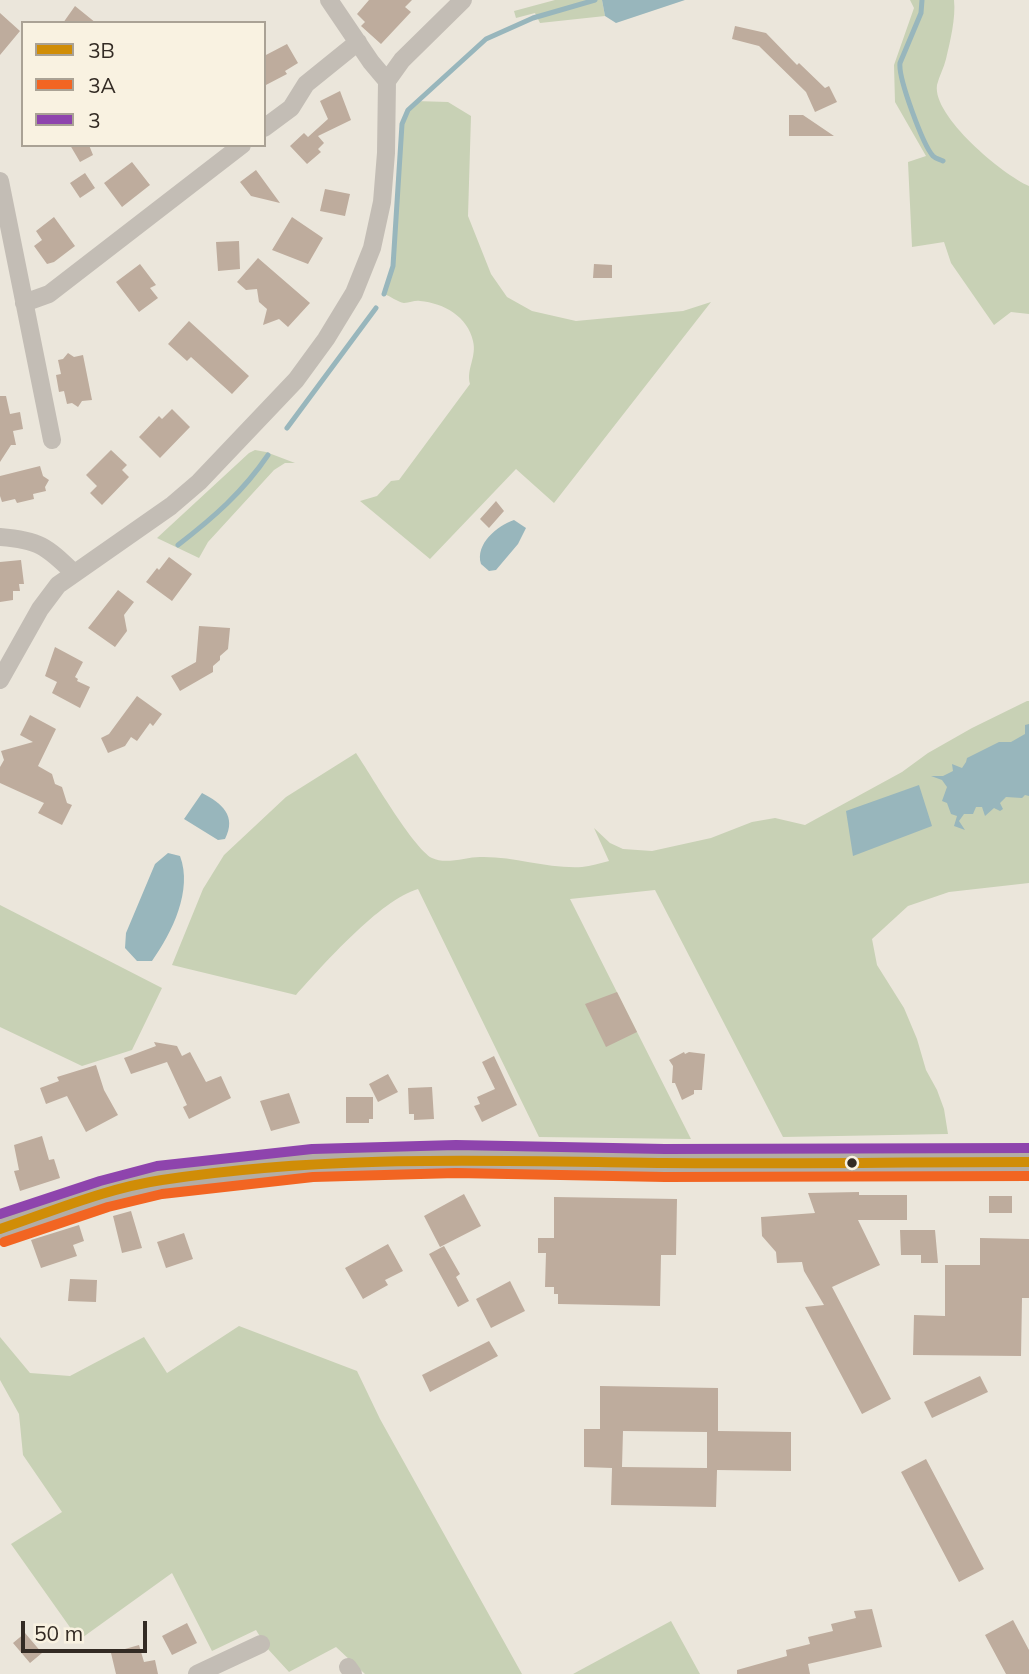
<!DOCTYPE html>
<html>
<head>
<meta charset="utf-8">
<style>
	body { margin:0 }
	#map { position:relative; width:1029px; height:1674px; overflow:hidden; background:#ebe6db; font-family:Mulish,sans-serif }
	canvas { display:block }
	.legend { position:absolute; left:21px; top:21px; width:245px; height:126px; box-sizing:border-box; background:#f9f2e1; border:2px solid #aaa295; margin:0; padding:9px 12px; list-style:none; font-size:21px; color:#332b24 }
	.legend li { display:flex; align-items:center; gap:14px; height:35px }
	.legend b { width:35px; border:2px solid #aaa295 }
	.scale { position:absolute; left:21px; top:1621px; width:126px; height:32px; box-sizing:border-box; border:4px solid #332b24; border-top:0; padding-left:9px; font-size:21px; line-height:24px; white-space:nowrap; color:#332b24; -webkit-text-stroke:5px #f9f2e1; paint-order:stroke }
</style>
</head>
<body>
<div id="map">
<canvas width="1029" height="1674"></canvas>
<ul class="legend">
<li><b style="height:9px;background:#d08d07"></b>3B</li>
<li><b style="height:9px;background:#f26522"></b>3A</li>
<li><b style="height:9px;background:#8e44ad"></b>3</li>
</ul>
<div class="scale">50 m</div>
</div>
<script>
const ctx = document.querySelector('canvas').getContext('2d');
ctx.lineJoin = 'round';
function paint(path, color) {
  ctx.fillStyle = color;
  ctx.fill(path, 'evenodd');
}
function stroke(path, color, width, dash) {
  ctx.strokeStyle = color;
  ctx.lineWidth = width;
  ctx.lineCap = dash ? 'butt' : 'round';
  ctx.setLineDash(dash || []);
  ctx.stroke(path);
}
paint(new Path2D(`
	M555,0H602L605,16L540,23L535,13L516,18L514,11Z
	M910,0H954C956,18 950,42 946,59C944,68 939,76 937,85C932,116 1003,175 1029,186V314L1011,312L994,325L951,263L944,242L912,247L908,162L926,156L895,102L894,65L914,8Z
	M415,101L448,102L471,116L468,216L491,274L507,297L532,311L576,321L683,311L711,302L554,503L516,469L430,559L360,501L377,496L391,481L399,480L470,384C466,369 477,357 473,341C468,317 444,303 420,301C415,300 410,303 404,303C398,302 390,296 384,294L393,266L402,124L408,110Z
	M255,450L266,452L295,463H285L274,470L208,542L199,558L157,538L249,453Z
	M1027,701H1029V883L949,892L908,906L872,939L877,965L904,1008L917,1039L926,1070L937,1090L944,1109L948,1134L783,1137L655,890L570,899L691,1139L539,1137L418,889C380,900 323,965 296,995L172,965L203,889L224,855L286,797L356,753C371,775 413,848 432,858C446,865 466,857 480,857C514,856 548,869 582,867C591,866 600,863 609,861L594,828L610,843L623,849L652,851L711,838L752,822L775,818L805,825L902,772L928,753L972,728Z
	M0,905L162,988L132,1050L82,1066L0,1027Z
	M239,1326L357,1371L380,1419L522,1674H365L336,1647L289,1672L267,1648L256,1630L212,1651L172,1573L79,1640L11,1544L62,1512L23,1455L19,1414L0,1380V1337L30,1373L70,1376L144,1337L167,1373Z
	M671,1621L700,1674H573Z`), '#c8d1b5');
paint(new Path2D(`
	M602,0H685L616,23L605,16Z
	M514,520L526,528L518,544L496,570L489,571L481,564C475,544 497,526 514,520Z
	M1029,724V798V796L1025,795L1022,798L1006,797L1000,803L1003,809L1000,811L994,808L985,816L982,807H976L973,814H964L959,821L965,830L954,826L957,816L951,814L947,803L942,801L947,787L942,780L931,776H943L953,771L952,764L962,768L966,762L967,758L999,742H1011L1025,734V725Z
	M919,785L932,826L853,856L846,811Z
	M202,793C222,803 237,816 225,839L218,840L184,819Z
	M168,853L180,856C193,890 172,933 152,961H137L125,948L126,933L155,864Z`), '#98b6bc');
stroke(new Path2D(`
	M922,0L921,13L900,63C898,78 923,145 933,156C936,159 939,159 943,161
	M384,294L393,266L402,124L408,110L486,39L533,18L595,0
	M287,428L376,308
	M178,545C213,518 243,492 268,455`), '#98b6bc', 5);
paint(new Path2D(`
	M369,0H412L405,7L411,12L381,44L361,26L365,22L357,14Z
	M75,6L96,23H63Z
	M0,13L20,31L0,55Z
	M735,26L766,33L797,65L799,63L825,88L829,86L837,102L815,112L806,92L759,46L732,39Z
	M287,44L298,63L285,71L287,74L264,86V56Z
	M340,91L351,120L318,136L324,143L318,149L321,152L307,164L290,146L304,133L308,137L328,119L320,101Z
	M789,115H803L834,136H789Z
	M70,145H89L93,155L80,162Z
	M132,162L150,185L122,207L104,183Z
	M256,170L280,203L251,196L240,182Z
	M85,173L95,188L80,198L70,183Z
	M325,189L350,194L345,216L320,211Z
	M54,217L75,246L54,262L47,264L34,246L42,240L36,231Z
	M292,217L323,238L308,264L272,250Z
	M239,241L240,269L218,271L216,242Z
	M258,258L310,303L288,327L279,319L263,325L267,309L259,302L257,289L246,290L237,282Z
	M140,264L156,285L150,288L158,298L139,312L116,282Z
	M594,264L612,265V278H593Z
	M189,321L249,376L232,394L191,357L187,361L168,344Z
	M68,353L74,357L83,355L92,400L82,401L78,407L72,403L67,404L64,391L59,392L56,375L61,374L58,360L63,359Z
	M0,396H6L10,414L20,412L23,429L13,431L16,445H11L0,462Z
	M172,409L190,427L160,458L139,437L159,416L162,419Z
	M111,450L127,465L122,470L129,477L102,505L90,493L97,486L86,475Z
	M40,466L43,476L49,480L45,487L46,491L33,494L34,499L17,503L15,499L2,502L0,496V476Z
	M496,501L504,511L489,528L480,519Z
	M169,557L192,574L172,601L146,582L157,568L159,570Z
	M21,560L24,584H19L20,591H13V600L0,602V562Z
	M118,590L134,602L124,615L127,631L115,647L88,628Z
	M199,626L230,628L228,649L220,656V660L213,666V672L180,691L171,676L196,662Z
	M55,647L83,662L75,677L78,679L77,681L90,687L80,708L52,693L57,682L45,676Z
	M137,696L162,714L153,726L150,723L137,741L131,737L125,746L108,753L101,738L109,734Z
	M30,715L56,729L38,766L52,774L55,784L62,787L67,803L72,805L62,825L38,813L44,803L0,783V767L4,760L1,751L33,742L20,735Z
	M617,992L637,1032L606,1047L585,1004Z
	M154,1042L177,1046L182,1056L190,1052L206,1082L221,1076L231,1098L189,1119L183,1107L187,1105L167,1062L131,1074L124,1058L156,1046Z
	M684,1052L685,1054L689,1052L705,1054L702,1090H694V1094L682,1100L675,1083H672L673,1066L669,1060Z
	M494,1056L517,1105L482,1122L474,1106L480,1104L477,1097L495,1089L482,1062Z
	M96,1065L104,1090L118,1115L86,1132L67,1096L46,1104L40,1088L59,1081L57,1077Z
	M388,1074L398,1092L378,1102L369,1084Z
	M432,1087L434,1119L414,1120V1114H409L408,1088Z
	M289,1093L300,1123L271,1131L260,1101Z
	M346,1097H373V1119H369V1123H346Z
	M42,1136L49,1160L54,1159L60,1178L20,1191L14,1171L19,1170L14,1145Z
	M859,1192V1195H907V1220H858L880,1265L832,1287L891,1399L862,1414L805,1307L824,1305L804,1271L802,1262L777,1263L776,1252L762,1236L761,1217L815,1213L808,1193Z
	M464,1194L481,1226L440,1247L424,1216Z
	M989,1196H1012V1213H989Z
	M554,1197L677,1199L676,1255H661L660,1306L558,1304V1294H554V1287H545L546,1253H538V1238H554Z
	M131,1211L142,1248L122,1253L113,1216Z
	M79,1225L84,1241L73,1245L77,1256L41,1268L31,1240Z
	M900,1230H935L938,1263H921V1255H901Z
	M184,1233L193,1259L166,1268L157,1242Z
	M980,1238L1029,1239V1298H1022L1021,1356L913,1355L914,1315L945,1316V1265H980Z
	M388,1244L403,1271L385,1280L388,1285L363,1299L345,1268Z
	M444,1246L460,1274L456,1277L469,1301L458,1307L429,1254Z
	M70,1279L97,1280L96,1302L68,1301Z
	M510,1281L525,1311L491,1328L476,1299Z
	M489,1341L498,1356L430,1392L422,1375Z
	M980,1376L988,1392L932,1418L924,1402Z
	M600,1386L718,1388V1431L791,1432V1471L717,1470L716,1507L611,1505L612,1468L584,1467V1429H600ZM623,1431L707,1432V1468L622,1467Z
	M926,1459L984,1569L959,1582L901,1472Z
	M872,1609L882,1647L808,1664L810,1674H737V1670L787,1656L786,1650L810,1644L808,1637L833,1631L831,1624L856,1618L854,1611Z
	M1013,1620L1029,1650V1674H1006L985,1635Z
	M187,1623L197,1643L172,1655L162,1636Z
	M25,1633L42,1653L30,1663L13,1643Z
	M139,1645L144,1662L155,1660L158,1674H116L111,1653Z`), '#beac9d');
stroke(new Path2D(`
	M329,0L371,62L387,81
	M264,128L291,108L306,84L358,42
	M0,181L52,440
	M24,303L49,294L242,145
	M0,537C39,540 46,546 74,573
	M0,680L40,609L58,585L171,506L199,482L296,380L326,339L354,293L372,248L382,202L386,153L387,81L402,60L463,0
	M348,1667L353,1674
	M197,1674L261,1644`), '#c3bdb5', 18);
stroke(new Path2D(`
	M0,1229L104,1194L160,1180L312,1163L456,1159L665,1163L1029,1162`), '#b3ada5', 26);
stroke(new Path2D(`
	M0,1229C53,1211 107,1188 162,1180C329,1154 496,1161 664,1163C785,1164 907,1162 1029,1162`), '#d08d07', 10);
stroke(new Path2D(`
	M4,1242L108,1207L162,1194L313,1177L456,1173L665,1177L1029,1176`), '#f26522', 10);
stroke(new Path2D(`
	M0,1214L100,1181L157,1166L312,1149L456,1145L665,1149L1029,1148`), '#8e44ad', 10);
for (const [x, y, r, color] of [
	[852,1163,6,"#332b24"]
]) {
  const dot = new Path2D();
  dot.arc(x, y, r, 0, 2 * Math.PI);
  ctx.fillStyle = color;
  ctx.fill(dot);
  stroke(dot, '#f9f2e1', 2.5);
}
</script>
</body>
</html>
